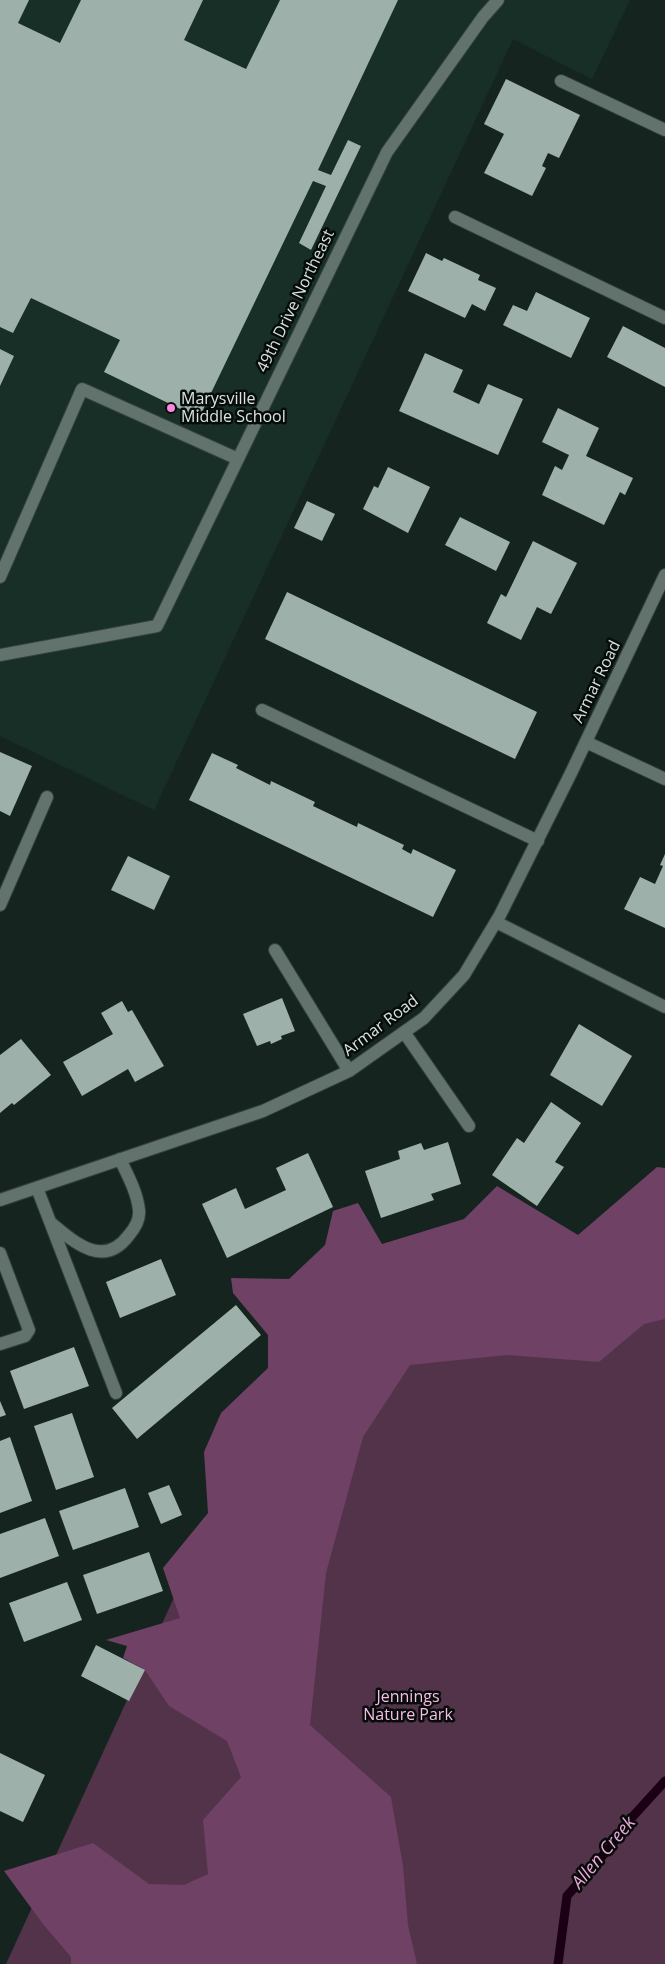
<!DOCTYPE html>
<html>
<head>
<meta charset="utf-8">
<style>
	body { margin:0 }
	canvas { display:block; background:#15241f }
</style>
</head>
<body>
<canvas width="665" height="1964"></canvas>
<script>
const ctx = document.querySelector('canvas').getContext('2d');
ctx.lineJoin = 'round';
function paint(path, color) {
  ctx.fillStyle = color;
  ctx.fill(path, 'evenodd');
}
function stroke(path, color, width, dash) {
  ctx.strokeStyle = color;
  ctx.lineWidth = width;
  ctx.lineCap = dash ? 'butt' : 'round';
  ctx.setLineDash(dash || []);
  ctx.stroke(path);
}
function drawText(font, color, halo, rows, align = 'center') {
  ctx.font = font + ' "Open Sans",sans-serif';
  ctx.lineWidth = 5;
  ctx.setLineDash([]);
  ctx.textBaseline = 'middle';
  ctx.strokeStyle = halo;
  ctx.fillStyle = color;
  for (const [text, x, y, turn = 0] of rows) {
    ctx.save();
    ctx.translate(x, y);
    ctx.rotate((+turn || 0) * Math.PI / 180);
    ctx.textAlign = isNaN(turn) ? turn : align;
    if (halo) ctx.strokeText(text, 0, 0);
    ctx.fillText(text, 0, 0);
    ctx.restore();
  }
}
paint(new Path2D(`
	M0,0H630L592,79L513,39L154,810L0,736Z`), '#182f27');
paint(new Path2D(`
	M665,1272V1964H6L320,1279Z`), '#52334a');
paint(new Path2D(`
	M657,1167L665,1168V1319L644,1324L599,1362L507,1355L410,1365L363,1437L326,1573L310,1725L391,1797L403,1866L408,1925L417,1964H71V1957L43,1924L4,1871L93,1843L149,1884L184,1885L208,1874L203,1820L241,1777L227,1741L169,1706L145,1670L123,1658L127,1646L106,1640L180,1618L163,1568L208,1513L204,1452L221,1413L268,1368V1335L233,1293L231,1278L289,1279L325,1245L333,1211L358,1203L382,1244L464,1219L497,1186L578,1235Z`), '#6f4164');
stroke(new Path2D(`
	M558,1964L567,1896L612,1845L626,1824L665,1781`), '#1b0015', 9);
paint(new Path2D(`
	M0,0H29L18,23L60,43L81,0H203L184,40L246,69L280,0H398L318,170L331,175L348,140L361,146L311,250L299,243L326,186L313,181L199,418L104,372L120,340L31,298L13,333L0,327Z
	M506,79L580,115L559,158L548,153L542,166L546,168L532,196L484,173L504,134L484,124Z
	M426,253L442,261L444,258L480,275L478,280L496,288L485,311L472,304L465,318L408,291Z
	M536,292L590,318L571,358L503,325L513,305L527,311Z
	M623,326L665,348V387L607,357Z
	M0,349L14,356L0,386Z
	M425,353L463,370L453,392L479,404L488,384L523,399L498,455L399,411Z
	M558,408L599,428L586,456L633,478L625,495L620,492L604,525L542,495L555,466L562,470L569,455L542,442Z
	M388,467L430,487L408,533L363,509L374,486L378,488Z
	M307,501L335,514L322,541L294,528Z
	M460,517L510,542L496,571L445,545Z
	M533,541L577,563L551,614L537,607L521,640L487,623L501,594L506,597Z
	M287,592L537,712L515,759L265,639Z
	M0,752L32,766L10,816L0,811Z
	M212,753L238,765L236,768L270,785L271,781L315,802L313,806L357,827L358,823L404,845L402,849L411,854L413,849L456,870L433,917L189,800Z
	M665,854V928L624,909L640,877L655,884L663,866L660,865Z
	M128,856L170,876L154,910L111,890Z
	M282,998L295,1031L281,1036L282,1039L271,1044L270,1041L257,1046L243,1014Z
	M122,1001L128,1012L132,1010L164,1066L135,1082L128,1069L82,1096L63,1062L113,1034L101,1013Z
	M579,1024L632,1056L602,1106L550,1075Z
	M21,1039L51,1075L14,1105L12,1103L0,1113V1055Z
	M551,1102L581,1123L555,1162L564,1167L537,1206L492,1175L517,1138L524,1143Z
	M448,1142L461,1184L431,1194L434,1200L381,1218L365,1171L400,1159L398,1151L421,1143L424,1150Z
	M308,1153L333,1207L227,1258L202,1204L236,1188L245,1209L286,1190L276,1168Z
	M161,1259L176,1295L120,1318L106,1282Z
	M236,1305L261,1335L137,1439L112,1408Z
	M74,1347L89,1386L24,1409L10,1371Z
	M0,1401L6,1415L0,1417Z
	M72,1413L94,1477L56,1490L34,1426Z
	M10,1437L32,1501L0,1513V1441Z
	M169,1485L182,1515L161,1524L148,1493Z
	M125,1488L139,1527L73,1550L59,1511Z
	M45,1518L59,1556L0,1578V1534Z
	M149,1552L163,1591L97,1614L83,1575Z
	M67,1582L82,1620L24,1642L9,1603Z
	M96,1645L145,1670L129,1701L81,1676Z
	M0,1753L45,1775L23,1822L0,1811Z`), '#9db0a9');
const minor = new Path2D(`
	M561,81L665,130
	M455,217L665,318
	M0,577L82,389L238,459
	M0,655L157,626L387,152L483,17L498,0
	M262,710L538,841
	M586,742L665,779
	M0,905L47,797
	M496,922L665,1007
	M275,950L349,1071
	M404,1032L469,1126
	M37,1188L116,1393
	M0,1200L263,1111L349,1071L424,1018L464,975L500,915L571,773L665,575
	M51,1223C75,1243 104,1269 129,1235C135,1228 140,1219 139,1210C137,1192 128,1176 120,1159
	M0,1253L29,1330L25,1336L0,1344`);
stroke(minor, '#36403c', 14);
stroke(minor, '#61736c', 12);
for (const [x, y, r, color] of [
	[171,408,5,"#fd86e1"]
]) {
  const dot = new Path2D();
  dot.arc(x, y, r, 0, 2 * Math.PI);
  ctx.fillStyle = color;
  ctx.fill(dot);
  stroke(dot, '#060c09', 2);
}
drawText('16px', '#dae3df', '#060c09', [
	["49th Drive Northeast",296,301,-64],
	["Armar Road",597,682,-64],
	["Armar Road",381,1026,-37]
]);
drawText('16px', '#dae3df', '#060c09', [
	["Marysville",181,399],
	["Middle School",181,417]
], 'left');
drawText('16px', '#f9bde8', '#060c09', [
	["Jennings",408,1697],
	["Nature Park",408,1715]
]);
drawText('italic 18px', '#f0a6dc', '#060c09', [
	["Allen Creek",604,1853,-50]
]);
</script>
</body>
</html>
